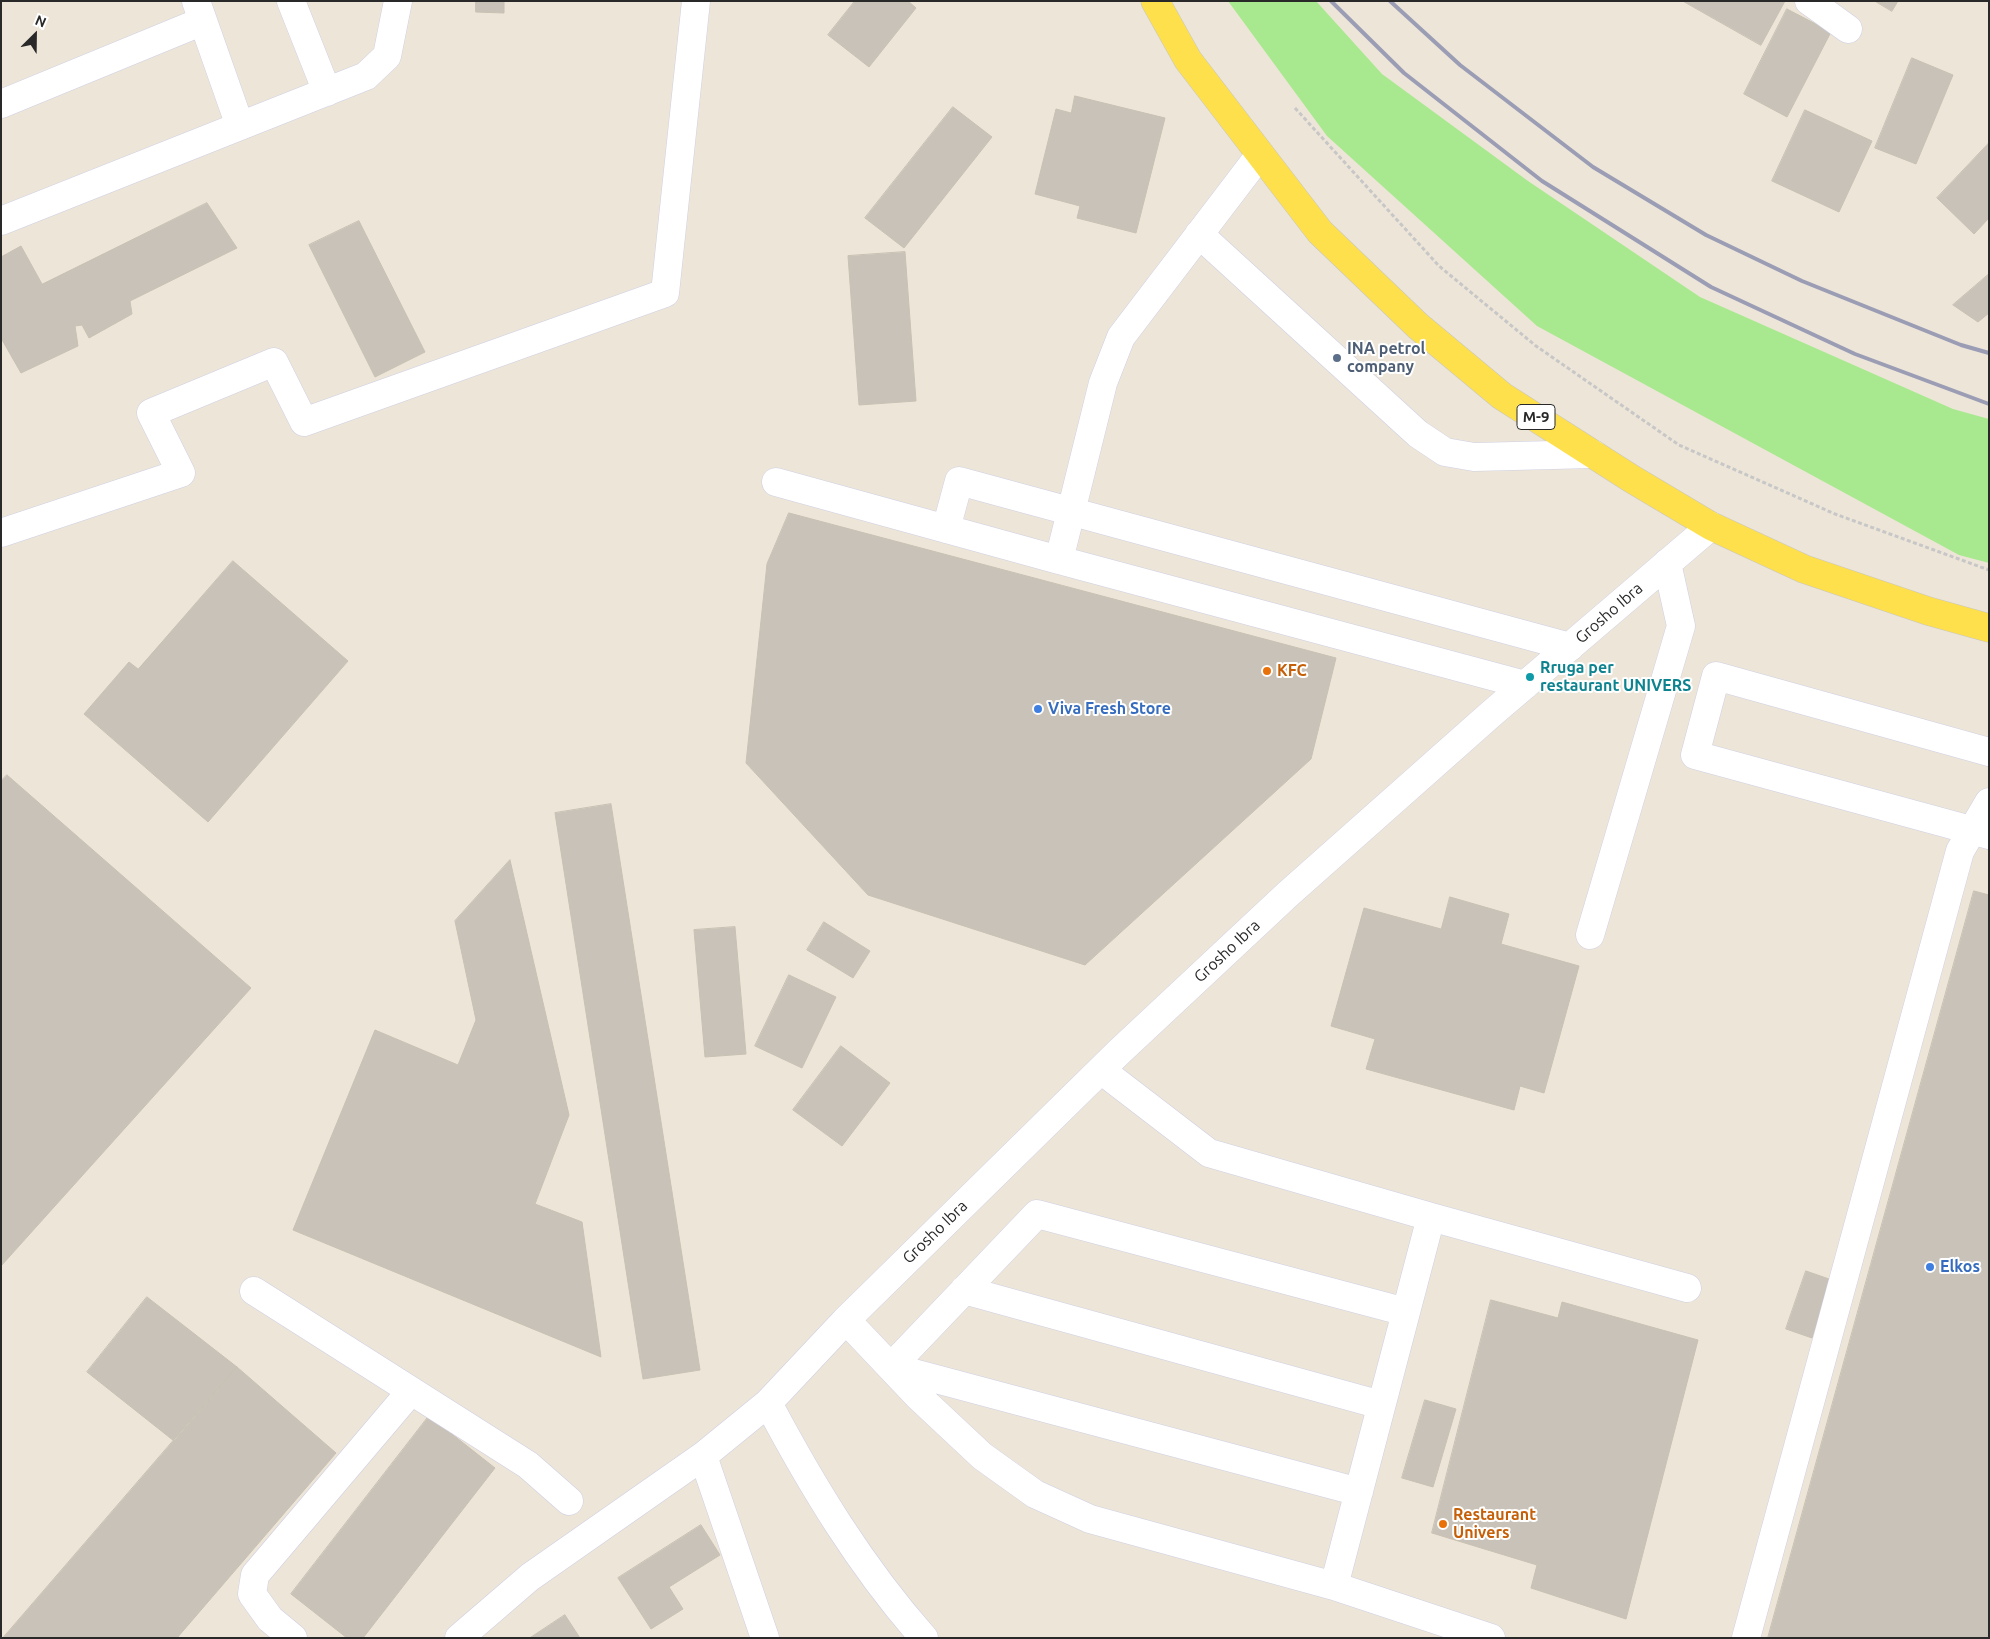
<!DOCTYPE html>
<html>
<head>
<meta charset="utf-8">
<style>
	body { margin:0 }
	#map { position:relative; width:1990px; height:1639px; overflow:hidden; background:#ede5d8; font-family:Ubuntu,sans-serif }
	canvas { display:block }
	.frame { position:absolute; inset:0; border:2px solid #292929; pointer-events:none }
	.north { position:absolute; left:10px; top:10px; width:50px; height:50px; -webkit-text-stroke:4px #fff; paint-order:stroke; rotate:23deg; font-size:14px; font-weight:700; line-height:20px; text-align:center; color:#292929 }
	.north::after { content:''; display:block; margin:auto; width:18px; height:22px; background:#292929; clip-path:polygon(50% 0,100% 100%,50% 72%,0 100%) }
</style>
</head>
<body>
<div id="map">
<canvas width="1990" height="1639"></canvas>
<div class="frame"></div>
<div class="north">N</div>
</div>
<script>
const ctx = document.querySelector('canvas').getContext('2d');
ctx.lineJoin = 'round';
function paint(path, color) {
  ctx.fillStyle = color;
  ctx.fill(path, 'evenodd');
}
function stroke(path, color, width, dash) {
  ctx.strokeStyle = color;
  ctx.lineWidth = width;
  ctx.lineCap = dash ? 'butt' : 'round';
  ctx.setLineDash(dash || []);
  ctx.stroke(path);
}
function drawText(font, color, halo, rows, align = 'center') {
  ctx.font = font + ' Ubuntu,sans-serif';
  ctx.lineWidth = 4;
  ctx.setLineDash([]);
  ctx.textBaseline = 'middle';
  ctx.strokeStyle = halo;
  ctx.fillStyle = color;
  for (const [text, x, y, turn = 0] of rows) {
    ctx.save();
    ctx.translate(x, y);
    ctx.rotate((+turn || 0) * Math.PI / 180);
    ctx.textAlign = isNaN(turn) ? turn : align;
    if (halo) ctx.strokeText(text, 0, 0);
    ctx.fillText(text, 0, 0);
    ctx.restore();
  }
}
paint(new Path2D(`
	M1228,1H1316L1382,74L1528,181L1700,297L1953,409L1989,419V563L1959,555L1537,326L1327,136Z`), '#a8e98f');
const building = new Path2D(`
	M476,1H504V13L476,12Z
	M855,1H908L916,8L869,67L828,35Z
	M1683,1H1785L1761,45Z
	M1875,1H1898L1892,11Z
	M1787,9L1831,32L1787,117L1744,94Z
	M1912,58L1953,75L1916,164L1875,148Z
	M1075,96L1165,118L1136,233L1077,218L1080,206L1035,194L1056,109L1071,113Z
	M953,107L992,137L904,248L865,218Z
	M1805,110L1872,141L1839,212L1772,181Z
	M1989,143V218L1974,234L1937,198Z
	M207,203L237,248L130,301L132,314L89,338L82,325L75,326L78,346L21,373L1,338V257L21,246L42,284Z
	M359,221L425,352L375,377L309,245Z
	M905,252L916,401L859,405L848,256Z
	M1989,274V313L1978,322L1953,305Z
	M789,513L1336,658L1311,759L1085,965L868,895L746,763L767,564Z
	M233,561L348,661L208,822L84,714L129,662L138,669Z
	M7,775L251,988L1,1266V781Z
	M611,804L700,1370L643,1379L555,813Z
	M510,860L569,1115L535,1204L582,1222L601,1357L293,1230L375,1030L458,1065L476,1020L455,921Z
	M1974,891L1989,895V1638H1768Z
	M1450,897L1509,914L1501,944L1579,966L1544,1093L1520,1086L1514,1110L1366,1069L1375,1039L1331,1026L1364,908L1441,929Z
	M824,922L870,951L853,978L807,950Z
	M735,927L746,1054L705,1057L694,930Z
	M789,975L836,997L802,1068L755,1046Z
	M841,1046L890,1083L842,1146L793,1110Z
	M1806,1271L1832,1280L1812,1338L1786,1329Z
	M147,1297L237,1367L174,1441L87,1372Z
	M1491,1300L1558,1318L1562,1302L1698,1340L1626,1619L1531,1588L1537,1565L1432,1533Z
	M237,1367L336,1453L177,1638H3Z
	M1425,1400L1456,1409L1433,1487L1402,1478Z
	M429,1416L495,1468L363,1638H347L291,1594Z
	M701,1525L720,1555L669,1587L683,1609L651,1629L618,1578Z
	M565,1615L580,1638H530Z`);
paint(building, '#c8c2b8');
stroke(building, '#c8c1b2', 1);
const minor = new Path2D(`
	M196,1L240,126
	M291,1L327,92
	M1809,1L1848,29
	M1,104L203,21
	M1259,156L1121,337L1103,383L1059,560L1525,685
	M1,221L366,76L387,56L398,1
	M1199,234L1418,434L1445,452L1474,457L1593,454
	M776,482L1059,560
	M946,529L959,481L1570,647
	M1,533L181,473L151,413L274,362L304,422L665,293L696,1
	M1989,752L1716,676L1695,755L1989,835
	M1590,935L1681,626L1667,563
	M1101,1070L1209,1153L1431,1217L1334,1586L1491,1638
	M1431,1217L1687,1288
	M964,1290L1381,1405
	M254,1291L528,1465L569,1501
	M846,1320L919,1397L982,1456L1035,1494L1090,1519L1334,1586
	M768,1403C812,1486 861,1567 924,1638
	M703,1456L765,1638
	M1359,1492L891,1367L1037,1214L1406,1312
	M293,1638L270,1619L252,1594L255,1575L411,1391
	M459,1638L530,1577L703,1456L768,1403L846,1320L1119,1052L1288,894L1491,714L1711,526
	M1746,1638L1960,851L1989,802`);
const major = new Path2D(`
	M1155,1L1188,60L1320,232L1418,326L1502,396L1632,479L1711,526L1804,569L1928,611L1989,628`);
stroke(minor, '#ced0e3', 29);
stroke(major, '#c7c7c7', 29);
stroke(new Path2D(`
	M1295,108L1439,266L1536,346L1679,445L1835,514L1989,570`), '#c7c7c7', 3, [4, 2.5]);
stroke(minor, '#fff', 28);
stroke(major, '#fedf4c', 28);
stroke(new Path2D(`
	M1331,1L1404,73L1542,181L1711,287L1855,354L1989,404
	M1390,1L1460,65L1593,167L1706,235L1802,281L1961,345L1989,353`), '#9b9db5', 4);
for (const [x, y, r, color] of [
	[1337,358,5,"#5c6f8a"],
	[1267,671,5,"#e8710a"],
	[1530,677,5,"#0f9aa8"],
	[1038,709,5,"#3f7fe0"],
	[1930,1267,5,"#3f7fe0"],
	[1443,1524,5,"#e8710a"]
]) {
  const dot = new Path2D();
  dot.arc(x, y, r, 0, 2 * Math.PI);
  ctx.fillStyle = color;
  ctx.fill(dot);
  stroke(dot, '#fff', 2);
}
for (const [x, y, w] of [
	[1536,417,38]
]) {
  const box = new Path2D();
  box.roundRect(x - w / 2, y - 12.5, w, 25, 4);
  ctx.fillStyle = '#fff';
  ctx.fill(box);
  stroke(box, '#292929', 1);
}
drawText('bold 15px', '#292929', null, [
	["M-9",1536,417]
]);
drawText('bold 16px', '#4e5e75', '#fff', [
	["INA petrol",1347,349],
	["company",1347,367]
], 'left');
drawText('16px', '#292929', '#fff', [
	["Grosho Ibra",1609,613,-41],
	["Grosho Ibra",1227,951,-43],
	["Grosho Ibra",935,1232,-44]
]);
drawText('bold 16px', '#0d838f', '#fff', [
	["Rruga per",1540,668],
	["restaurant UNIVERS",1540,686]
], 'left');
drawText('bold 16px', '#c56008', '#fff', [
	["KFC",1277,671],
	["Restaurant",1453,1515],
	["Univers",1453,1533]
], 'left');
drawText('bold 16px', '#366cbe', '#fff', [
	["Viva Fresh Store",1048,709],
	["Elkos",1940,1267]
], 'left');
</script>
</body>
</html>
